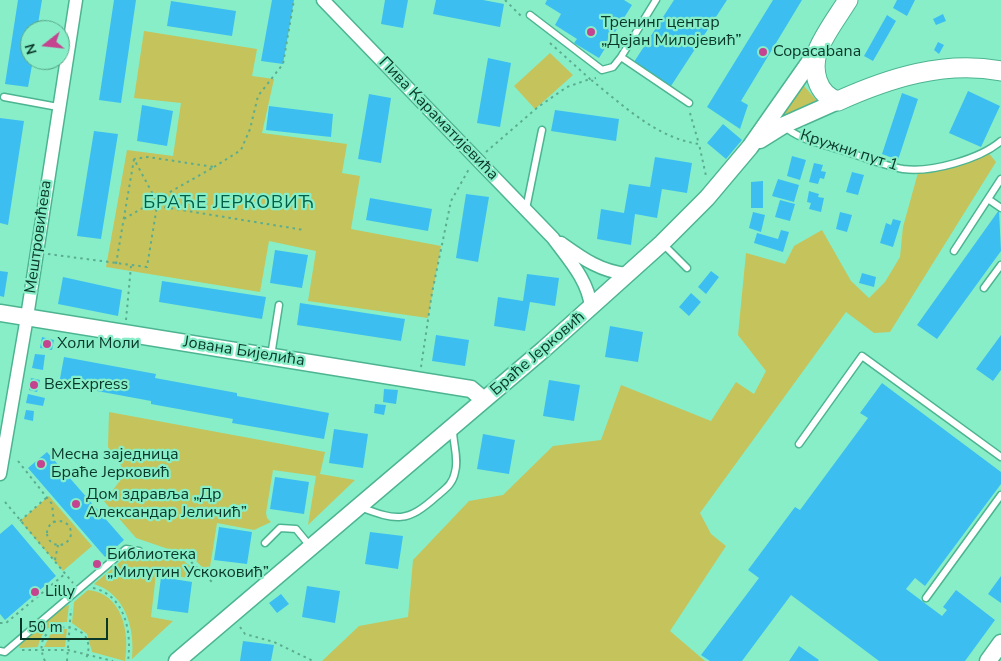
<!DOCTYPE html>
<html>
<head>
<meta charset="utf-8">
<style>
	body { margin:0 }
	#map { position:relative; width:1001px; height:661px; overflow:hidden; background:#88eec8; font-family:"Nunito Sans",sans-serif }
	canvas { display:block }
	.north { position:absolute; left:20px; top:20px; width:50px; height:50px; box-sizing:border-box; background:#88eec8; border:1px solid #55a588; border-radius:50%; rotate:254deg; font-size:14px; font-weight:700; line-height:20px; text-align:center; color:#093729 }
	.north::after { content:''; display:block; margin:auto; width:18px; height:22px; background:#c4448f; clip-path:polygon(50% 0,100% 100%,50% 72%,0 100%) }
	.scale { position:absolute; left:20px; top:618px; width:88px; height:22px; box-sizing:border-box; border:2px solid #093729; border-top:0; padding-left:6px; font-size:15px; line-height:18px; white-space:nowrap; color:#093729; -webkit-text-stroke:4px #88eec8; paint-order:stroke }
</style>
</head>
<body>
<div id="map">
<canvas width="1001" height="661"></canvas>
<div class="north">N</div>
<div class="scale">50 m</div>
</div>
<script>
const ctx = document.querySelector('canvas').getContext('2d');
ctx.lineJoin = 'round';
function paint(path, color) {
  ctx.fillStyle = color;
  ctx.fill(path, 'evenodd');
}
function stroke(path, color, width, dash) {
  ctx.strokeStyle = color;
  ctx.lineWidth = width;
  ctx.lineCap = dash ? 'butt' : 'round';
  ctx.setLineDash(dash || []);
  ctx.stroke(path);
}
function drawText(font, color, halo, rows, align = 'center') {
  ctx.font = font + ' "Nunito Sans",sans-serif';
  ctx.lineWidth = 4.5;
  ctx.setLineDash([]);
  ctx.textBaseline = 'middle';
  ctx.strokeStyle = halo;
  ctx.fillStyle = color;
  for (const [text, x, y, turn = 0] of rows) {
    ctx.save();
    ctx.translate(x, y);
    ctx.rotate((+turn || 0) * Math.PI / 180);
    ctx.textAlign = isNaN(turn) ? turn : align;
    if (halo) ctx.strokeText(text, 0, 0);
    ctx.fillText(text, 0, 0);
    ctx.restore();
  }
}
paint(new Path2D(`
	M144,31L257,49L252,76L274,79L262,133L347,144L342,173L360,176L351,229L441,246L428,318L308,301L316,251L269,241L260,292L106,267L127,150L173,156L181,103L134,98Z
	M550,53L573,75L535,109L514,86Z
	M804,86L819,103L774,127Z
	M987,151L996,162L890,332L874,333L846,312L700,513L711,534L726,546L670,631L705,661H322L359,626L408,617L413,560L469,501L503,495L553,446L601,440L621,385L711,421L736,382L754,394L766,371L738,335L746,253L785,264L794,246L822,230L851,281L869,298L885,282L900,257L903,227L919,169L929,168Z
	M109,412L325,452L320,474L355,480L308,525L316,476L273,470L266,513L267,518L271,522L254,530L217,523L210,567L205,570L187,552L174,551L136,538L102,499L110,494L124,475L121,465L108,447Z
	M49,496L92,546L63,571L20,521Z
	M128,555L184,561L191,567L190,578L156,574L151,617L173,621L132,659C135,629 126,594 94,584Z
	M88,590C122,593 130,632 125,661L92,652L87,634L72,623L74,602Z
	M69,605L67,622C51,622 41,632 38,647L19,648C25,633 54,610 69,605Z
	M60,629H67L65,647H44L50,635Z`), '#c5c35b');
paint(new Path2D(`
	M18,0H42L37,30H30V60H33L28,87L5,84Z
	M114,0H136L121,103L99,100Z
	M272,0H294L283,64L261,61Z
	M385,0H408L403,28L381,24Z
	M436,0H483L504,4L500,27L433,14Z
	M547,0H624L632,5L599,58L574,43L577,39L555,25L561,14L545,4Z
	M674,0H727L671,86L634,62Z
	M773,0H802L741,101L748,105L740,129L707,107Z
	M897,0H915L907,16L893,8Z
	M171,1L236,11L232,36L167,26Z
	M943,14L946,21L936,25L933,19Z
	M887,15L896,21L873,61L864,56Z
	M938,42L944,45L939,54L934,50Z
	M488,58L511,63L500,127L477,123Z
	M968,91L1000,106L981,147L949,133Z
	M902,93L918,99L898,160L882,154Z
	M369,94L391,98L381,163L358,159Z
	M142,105L173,111L167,146L137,141Z
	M269,106L333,114L331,137L266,130Z
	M555,110L619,119L616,141L551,131Z
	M0,118L24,121L8,225L0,223Z
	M723,124L742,140L726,159L707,143Z
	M94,131L118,134L101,239L77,236Z
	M792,156L806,160L800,180L787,176Z
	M655,157L692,163L687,193L662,189L657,218L635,214L631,245L597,239L601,209L624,213L629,184L650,187Z
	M814,163L823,165L821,171L826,172L824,179L820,178L818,184L809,182Z
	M852,172L864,175L858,195L846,192Z
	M778,179L799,185L794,202L772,196Z
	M763,181V208H751V182Z
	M809,191L819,194L818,197L824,198L821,212L809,209L811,203L807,202Z
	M466,194L489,197L478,262L456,258Z
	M370,198L432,209L428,231L366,220Z
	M780,200L795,204L790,221L775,217Z
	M999,210L1001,251L937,339L917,325Z
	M753,212L765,215L761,232L749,228Z
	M840,212L852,215L847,232L836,229Z
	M893,219L901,221L893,247L880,243L886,223L891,225Z
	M781,230L789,232L783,252L754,243L757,233L778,239Z
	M275,250L308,255L302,288L270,283Z
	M0,271L8,272L4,297L0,296Z
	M711,271L719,277L706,294L698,287Z
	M862,273L876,277L874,287L859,283Z
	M527,274L559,278L555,306L530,302L525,331L494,326L498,297L523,301Z
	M63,277L122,290L118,316L58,304Z
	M162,281L266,297L262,319L159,302Z
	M691,293L701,302L689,316L679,307Z
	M300,303L405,319L401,341L297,325Z
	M610,326L643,332L638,362L605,357Z
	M436,335L469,340L465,366L432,361Z
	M1001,335V370L993,381L976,369Z
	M42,337L54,340L52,350L40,348Z
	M35,354L45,355L43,370L32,368Z
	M64,357L156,374L155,378L237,393V396L329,413L324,439L232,423L233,419L151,404V401L59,384Z
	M31,378L40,380L37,392L29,390Z
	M549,380L580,385L574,421L543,416Z
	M882,383L1001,472V484L925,586L915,578L906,589L942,616L947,610L943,607L956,590L995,620L965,661H879L791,595L742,661H710L701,655L759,578L748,570L795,507L800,510L868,418L860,413Z
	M384,389L398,390L396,404L383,402Z
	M28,394L45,398L43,406L26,403Z
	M375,404L386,405L384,415L374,413Z
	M26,410L34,411L33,421L24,419Z
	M334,429L368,434L363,468L329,463Z
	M483,434L515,440L509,474L477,469Z
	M47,452L124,540L105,557L28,468Z
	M275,477L309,482L304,514L270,509Z
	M12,524L56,576L5,620L0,614V534Z
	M219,527L252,532L247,564L214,560Z
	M370,532L403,536L398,569L365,564Z
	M1001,576V603L988,594Z
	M161,577L192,582L188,613L157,609Z
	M307,586L340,591L335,623L302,617Z
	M281,594L289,604L277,613L269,603Z
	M243,641L274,645L271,661H240Z
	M799,646L819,660L818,661H789Z`), '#3cbff0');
const service = new Path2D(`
	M656,0L621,57L689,103
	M530,15L602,70L613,67L621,57
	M4,97L58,107
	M784,126C798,139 819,143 837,149C859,155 881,165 903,169C931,173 980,159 1001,141
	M988,199L1001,208
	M526,209L542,130
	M663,244L687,268
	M954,251L1001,179
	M984,288L1001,265
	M271,356L279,305
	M799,444L862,356L1001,457
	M360,507C397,521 407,523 437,496C445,489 453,484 455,472C459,459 453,444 453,430
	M265,543L280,528L296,529L310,546
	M926,598L1001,495
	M0,651L5,652L126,549L139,551`);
const minor = new Path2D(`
	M323,0L553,238C569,260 588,280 591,307
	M561,243C582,258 601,272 628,274
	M0,474L27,317L76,0`);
const tertiary = new Path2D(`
	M760,140L784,125L838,101
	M0,313L471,389L484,400
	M177,661L544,349L662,243L707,198L750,147L818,50
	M988,661L1001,643`);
const secondary = new Path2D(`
	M848,0C838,16 825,33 818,50C811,70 817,95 838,101C889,78 945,60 1001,71`);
stroke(service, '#4db491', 9);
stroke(minor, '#4db491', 15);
stroke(tertiary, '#4db491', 19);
stroke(secondary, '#4db491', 21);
stroke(new Path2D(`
	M505,0L521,16
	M550,43L590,79L596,78
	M690,113L699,144
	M486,152L538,107L567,87L590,79C623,105 656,138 699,144L706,176
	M214,167L241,150L250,129L258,96L283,64L294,0
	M124,219L156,200
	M48,254L147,267L157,206L304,230
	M116,264L134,159L156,200L214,167L148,157L134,159
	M126,320L131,266
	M421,367L432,293L451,201L469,169
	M18,461L52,504L54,523
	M5,502L73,583
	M20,521L46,498
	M47 533a12 12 0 1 1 24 0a12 12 0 1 1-24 0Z
	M148,552L186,557L212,582
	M55,560L58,545
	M93,588C125,595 132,632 128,661
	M0,623H6L66,573
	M240,627L245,634L274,642L313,661
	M22,650H68L113,661
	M45,661C24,616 106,616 85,661
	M67,661L71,609`), '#5bad90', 2, [2.5, 4]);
stroke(service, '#fff', 6);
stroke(minor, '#fff', 12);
stroke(tertiary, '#fff', 16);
stroke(secondary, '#fff', 19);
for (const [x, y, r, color] of [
	[591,32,5,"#c4448f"],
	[763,52,5,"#c4448f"],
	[47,344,5,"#c4448f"],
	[34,385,5,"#c4448f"],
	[41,464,5,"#c4448f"],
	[76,504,5,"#c4448f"],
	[97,564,5,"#c4448f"],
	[35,592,5,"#c4448f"]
]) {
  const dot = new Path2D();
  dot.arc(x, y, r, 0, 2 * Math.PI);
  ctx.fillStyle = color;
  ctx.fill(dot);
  stroke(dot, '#88eec8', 2);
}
drawText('16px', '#093729', '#88eec8', [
	["Тренинг центар",601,23],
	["„Дејан Милојевић”",601,41],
	["Copacabana",773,52],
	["Холи Моли",57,344],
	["BexExpress",44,385],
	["Месна заједница",51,455],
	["Браће Јерковић",51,473],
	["Дом здравља „Др",86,495],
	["Александар Јеличић”",86,513],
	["Библиотека",107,555],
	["„Милутин Ускоковић”",107,573],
	["Lilly",45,592]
], 'left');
drawText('16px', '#093729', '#88eec8', [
	["Пива Караматијевића",438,119,46],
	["Кружни пут 1",849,151,18],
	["Мештровићева",39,237,-82],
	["Јована Бијелића",244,352,9],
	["Браће Јерковић",538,354,-41]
]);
ctx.letterSpacing = '1px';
drawText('18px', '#005f46', '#88eec8', [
	["БРАЋЕ ЈЕРКОВИЋ",229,204]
]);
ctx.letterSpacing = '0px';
</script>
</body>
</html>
